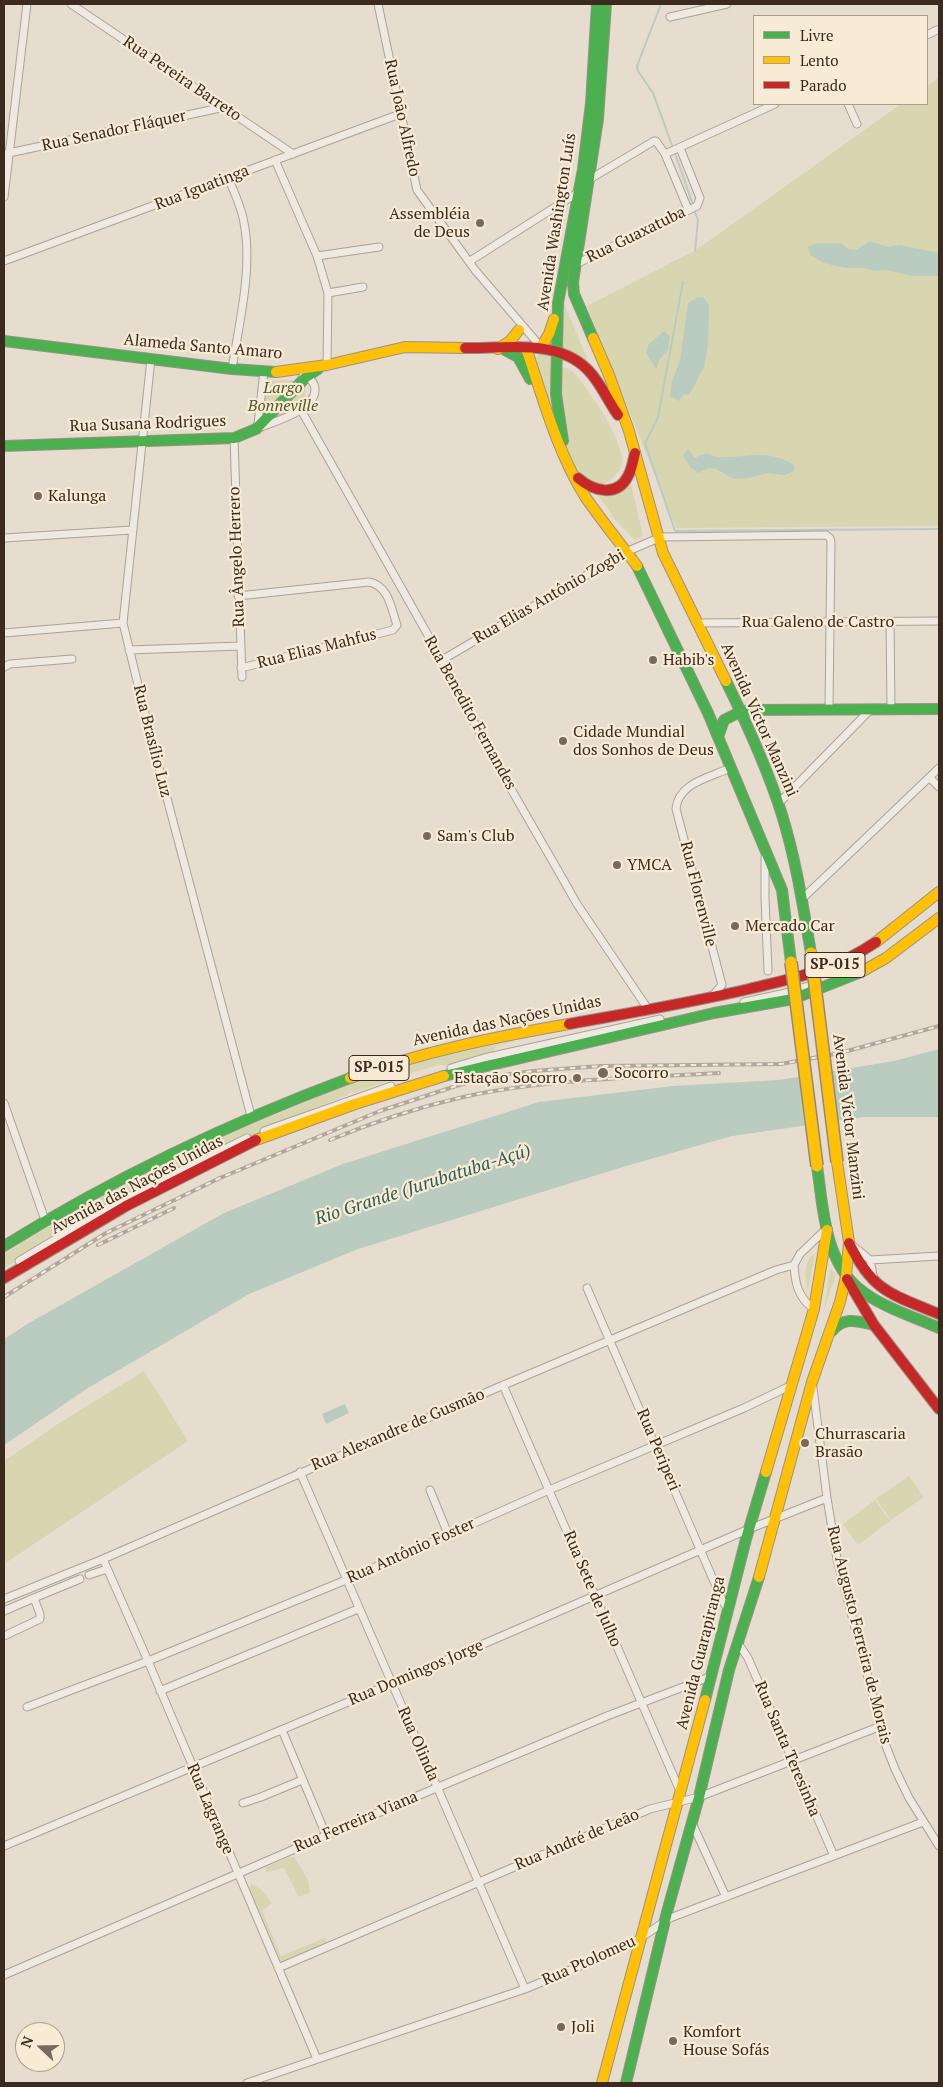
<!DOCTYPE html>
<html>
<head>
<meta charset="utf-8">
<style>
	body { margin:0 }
	#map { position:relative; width:943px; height:2087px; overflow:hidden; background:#e6ddcf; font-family:"PT Serif",serif }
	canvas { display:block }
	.frame { position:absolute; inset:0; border:5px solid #3c2a1f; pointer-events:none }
	.legend { position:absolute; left:753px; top:15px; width:175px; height:90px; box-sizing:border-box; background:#f7ebd5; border:1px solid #ac9e8c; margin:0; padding:6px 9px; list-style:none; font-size:15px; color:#3c2a1f }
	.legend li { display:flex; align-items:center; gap:10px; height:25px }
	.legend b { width:25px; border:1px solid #ac9e8c }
	.north { position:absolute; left:15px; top:2022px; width:50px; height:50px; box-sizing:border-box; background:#f7ebd5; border:1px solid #ac9e8c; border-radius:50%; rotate:291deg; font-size:14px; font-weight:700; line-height:20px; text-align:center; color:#3c2a1f }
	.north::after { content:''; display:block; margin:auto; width:18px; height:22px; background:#78695d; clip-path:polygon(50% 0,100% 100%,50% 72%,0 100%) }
</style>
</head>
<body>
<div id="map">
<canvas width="943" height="2087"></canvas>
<div class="frame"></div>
<ul class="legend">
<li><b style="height:6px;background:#4caf50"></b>Livre</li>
<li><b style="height:6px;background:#ffc107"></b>Lento</li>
<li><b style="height:6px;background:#c62828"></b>Parado</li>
</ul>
<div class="north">N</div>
</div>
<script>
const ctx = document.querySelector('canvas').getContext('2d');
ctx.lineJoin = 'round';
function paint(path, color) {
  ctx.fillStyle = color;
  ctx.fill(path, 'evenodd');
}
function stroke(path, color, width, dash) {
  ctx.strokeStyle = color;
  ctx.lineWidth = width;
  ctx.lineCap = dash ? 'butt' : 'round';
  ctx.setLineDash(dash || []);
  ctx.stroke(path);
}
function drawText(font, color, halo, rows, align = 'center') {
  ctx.font = font + ' "PT Serif",serif';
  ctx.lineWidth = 4.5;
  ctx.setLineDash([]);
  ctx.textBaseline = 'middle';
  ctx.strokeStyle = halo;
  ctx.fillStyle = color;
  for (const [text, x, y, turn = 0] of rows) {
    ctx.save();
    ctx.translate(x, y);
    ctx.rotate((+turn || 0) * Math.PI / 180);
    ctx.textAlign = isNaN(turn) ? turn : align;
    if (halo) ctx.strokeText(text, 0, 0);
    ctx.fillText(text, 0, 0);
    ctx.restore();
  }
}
paint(new Path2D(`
	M939,77V526L676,528L587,306L696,250L901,104H927V86Z
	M564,303L595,378L562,350Z
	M539,354L552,356L551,404L546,394L536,358Z
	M560,367C575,367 584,386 592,397C602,410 624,446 622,463C621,468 618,472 615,476C602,492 585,483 575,468C558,439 559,400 560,367Z
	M293,380L304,385C312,412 280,418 260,426L263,381Z
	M630,479L643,536L635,540L613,518L607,507L598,496H609Z
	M527,1039L496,1046L493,1054L477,1056L470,1060V1058L452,1065H437L399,1077L398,1075L393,1077L394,1079L353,1093L352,1091L347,1095C265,1128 182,1165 104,1208L100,1197L188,1152L265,1117L272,1116L335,1089L388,1071L454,1053Z
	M89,1204L95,1213L4,1268V1254L85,1205Z
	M815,1253L809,1286L808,1290C805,1277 802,1263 815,1253Z
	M830,1268L836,1274L824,1310Z
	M144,1371L188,1441L4,1564V1461L61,1422Z
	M909,1476L924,1497L891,1520L876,1499Z
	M875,1500L890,1521L858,1545L843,1524Z
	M290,1857H294L308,1880L310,1892L299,1897L284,1868L266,1872V1867Z
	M251,1884L261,1889L272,1903L262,1911L281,1956L325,1938L327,1944L281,1963L248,1891Z`), '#d8d5b1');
paint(new Path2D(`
	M870,241L888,247L899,245L939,253V276H913L886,270L874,271L865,268H846L824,263L810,255L808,247L817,243H841L848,249L856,250Z
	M703,297L709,306L708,345L704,367L689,395L684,394L679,401L670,396L672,381L680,361L688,303L696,298Z
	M664,331L670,337L668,350L659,360L656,369L646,352L649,344Z
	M688,449L695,458C711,449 708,457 721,457C749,458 766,448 794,465V471L785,475L767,473L749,478L734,479L716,469L709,468L698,473L690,467L683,455Z
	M939,1049V1117H864L732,1136L626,1166L358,1249L249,1294L88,1388L4,1445V1339L29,1323L224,1213L343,1164L539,1102L673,1086L779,1080L894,1061Z
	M345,1404L349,1413L326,1424L322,1414Z`), '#bacbc0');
paint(new Path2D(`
	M829,1069L836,1123L805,1128L799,1074Z`), '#e6ddcf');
stroke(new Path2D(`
	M661,4L637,66L638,71L653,93L673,148
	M675,153L693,205
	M694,210L698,220L695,251
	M683,282L658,417L645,443L675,531L939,529`), '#bacbc0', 2);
const street = new Path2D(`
	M71,4L293,154
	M378,4L417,190L475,270L541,347
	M670,17L727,4
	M927,35L937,30
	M848,104L857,124
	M4,154L225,107
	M665,154L775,104
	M275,160L317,256L328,293L327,365
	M229,179C234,193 242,208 244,223C253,268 239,323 232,369
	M590,179L654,141H656L665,154L688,209
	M4,197L27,4
	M317,256L379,247
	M4,261L400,114
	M470,261L579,192
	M576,264L697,206L700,198L680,148
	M328,293L363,287
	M151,359L123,623L150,734L251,1116
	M301,410L442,660L488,749L560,874L577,904L648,1009
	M258,424L264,371
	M261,427C276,421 315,410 315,390C315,382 310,378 303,376
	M234,438L242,677
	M4,538L132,530
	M238,596L369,582C389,586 391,608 397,625L393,630L241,668
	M890,622L891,709
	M697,623L939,621
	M4,633L123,623
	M129,650L240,646
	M442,660L626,552L661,537L826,535L830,538L831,542L829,709
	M4,667L10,664L72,659
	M930,778L939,787
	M778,804L871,709
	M765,857V898L768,971
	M802,899L939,768
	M712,996L722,985L676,809C678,783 709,778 730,768
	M744,1002L781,994L818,983
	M451,1068L484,1058L660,1019
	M4,1103L45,1220
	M264,1131L391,1086
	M852,1245L870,1260L874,1280
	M870,1260L939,1256
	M19,1261L112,1205L247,1138
	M587,1288L722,1600L729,1611
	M814,1309C798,1298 795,1283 794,1265L800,1254L827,1228
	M503,1385L680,1791
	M813,1388L827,1498L837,1559L886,1746L895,1769L909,1798L939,1846
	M300,1472L525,1989
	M430,1490L448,1534
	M103,1559L148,1661L317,2059
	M89,1575L107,1569
	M4,1599L103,1559L499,1387L776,1270L794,1265
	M4,1611L34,1598
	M4,1636L40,1619V1614L34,1598L80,1579
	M738,1643L748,1658L834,1856
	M160,1691L358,1609
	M27,1707L148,1661L346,1580L549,1490L744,1408L790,1386
	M282,1730L326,1835
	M243,1803L261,1797L302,1780
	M692,1823L726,1897
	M4,1846L391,1684L749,1529L827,1498
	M278,1968L650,1809L699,1797L881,1726
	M4,1975L403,1802L607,1716L712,1676
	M247,2083L525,1989L630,1945L670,1918L923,1822`);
const fast = new Path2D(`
	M593,338L574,294L573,282L598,119L606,4
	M4,341L232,369L276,372
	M505,350L518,357L530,379
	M563,441L556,394L558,303L583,169L591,103L597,4
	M4,446L234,438L256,429L306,377L318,369
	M637,566L708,713L782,890L791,962
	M726,681C747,724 768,769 782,815C796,860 803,906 811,953
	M718,737L724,720L740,712L750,710L939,709
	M444,1076L714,1013L793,999L861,972
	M817,1166C823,1206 824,1258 857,1287C880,1307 912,1316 939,1328
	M4,1246C114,1178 229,1123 350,1078
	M832,1331C844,1316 857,1321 874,1325
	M705,1700L746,1539L766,1472
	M626,2083L667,1912L699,1797L729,1670L759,1577`);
const slow = new Path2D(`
	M593,338L609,375L629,431L663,553L726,681
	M541,347L549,334L554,319
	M526,348C543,398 557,452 586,498C602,521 620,543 637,566
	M498,349L510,341L519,330
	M276,372L327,365L405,347L465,348
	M876,942L939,892
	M861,972L886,958L939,918
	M350,1078C421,1052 495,1037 569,1024
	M256,1140L355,1104L444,1076
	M766,1472L814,1309L827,1230
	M759,1577L812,1382L840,1302L846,1276L849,1242L837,1162
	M602,2083L705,1700`);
const jam = new Path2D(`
	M465,348C505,349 557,338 588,370C600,382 608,401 618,415
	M578,478C593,491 617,498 628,476C632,469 633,461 635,453
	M569,1024C629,1013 689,1003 749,989C798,977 833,971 876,942
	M849,1243C873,1292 891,1294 939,1314
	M4,1278L126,1206L256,1140
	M847,1279L874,1325L939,1409`);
stroke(street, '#aca297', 9);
stroke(fast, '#9b9288', 12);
stroke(slow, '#9b9288', 12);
stroke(jam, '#9b9288', 12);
stroke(street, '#eee9e1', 7);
stroke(fast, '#4caf50', 10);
stroke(slow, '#ffc107', 10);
stroke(jam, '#c62828', 10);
const rail = new Path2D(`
	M330,1140C371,1123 416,1108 459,1098C542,1079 635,1078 719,1073
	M98,1245L174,1208
	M4,1297L106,1233L220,1178L380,1111L456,1086L489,1077L533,1071L601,1066L781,1064L840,1053L939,1026`);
stroke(rail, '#aea8a1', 4);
stroke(rail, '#f7ebd5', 2, [5.5]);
const slowBridge = new Path2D(`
	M811,953L837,1162
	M791,962L817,1166`);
stroke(slowBridge, '#91887f', 14, []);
stroke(slowBridge, '#ffc107', 11);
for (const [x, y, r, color] of [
	[480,223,5,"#78695d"],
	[38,496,5,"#78695d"],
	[653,660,5,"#78695d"],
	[563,741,5,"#78695d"],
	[427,836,5,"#78695d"],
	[617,865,5,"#78695d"],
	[735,926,5,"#78695d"],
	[603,1073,6,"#78695d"],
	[577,1078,5,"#78695d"],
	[805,1443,5,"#78695d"],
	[561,2027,5,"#78695d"],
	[673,2041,5,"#78695d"]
]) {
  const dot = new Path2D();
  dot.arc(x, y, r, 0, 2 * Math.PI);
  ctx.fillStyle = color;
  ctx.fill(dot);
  stroke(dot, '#f7ebd5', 2);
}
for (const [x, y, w] of [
	[835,965,60],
	[379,1068,60]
]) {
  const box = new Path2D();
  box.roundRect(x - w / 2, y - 12.5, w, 25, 4);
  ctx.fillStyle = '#f7ebd5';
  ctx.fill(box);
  stroke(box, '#3c2a1f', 1);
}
drawText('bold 15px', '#3c2a1f', null, [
	["SP-015",835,965],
	["SP-015",379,1068]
]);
drawText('16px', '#3c2a1f', '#f7ebd5', [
	["Rua Pereira Barreto",182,79,34],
	["Rua João Alfredo",402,118,78],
	["Rua Senador Fláquer",114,131,-12],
	["Rua Iguatinga",202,188,-21],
	["Avenida Washington Luís",557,222,-81],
	["Rua Guaxatuba",636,235,-26],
	["Alameda Santo Amaro",203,347,5],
	["Rua Susana Rodrigues",148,424,-2],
	["Rua Ângelo Herrero",237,557,-92],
	["Rua Elias Antônio Zogbi",549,597,-30],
	["Rua Galeno de Castro",818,622],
	["Rua Elias Mahfus",317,649,-14],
	["Rua Benedito Fernandes",470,713,61],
	["Avenida Víctor Manzini",759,720,66],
	["Rua Brasílio Luz",152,741,76],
	["Rua Florenville",698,894,76],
	["Avenida das Nações Unidas",507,1021,-12],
	["Avenida Víctor Manzini",848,1117,83],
	["Avenida das Nações Unidas",137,1185,-28],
	["Rua Alexandre de Gusmão",398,1430,-23],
	["Rua Periperi",658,1450,67],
	["Rua Antônio Foster",411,1551,-24],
	["Rua Sete de Julho",592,1589,67],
	["Rua Augusto Ferreira de Morais",859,1635,76],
	["Avenida Guarapiranga",701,1653,-76],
	["Rua Domingos Jorge",416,1673,-23],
	["Rua Olinda",418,1744,66],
	["Rua Santa Teresinha",787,1749,67],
	["Rua Lagrange",210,1809,67],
	["Rua Ferreira Viana",356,1822,-23],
	["Rua André de Leão",577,1840,-23],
	["Rua Ptolomeu",589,1961,-24]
]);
drawText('16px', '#3c2a1f', '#f7ebd5', [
	["Assembléia",470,214,"right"],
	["de Deus",470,232,"right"],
	["Kalunga",48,496],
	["Habib's",663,660],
	["Cidade Mundial",573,732],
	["dos Sonhos de Deus",573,750],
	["Sam's Club",437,836],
	["YMCA",627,865],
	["Mercado Car",745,926],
	["Socorro",614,1073],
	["Estação Socorro",567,1078,"right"],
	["Churrascaria",815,1434],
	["Brasão",815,1452],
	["Joli",571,2027],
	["Komfort",683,2032],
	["House Sofás",683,2050]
], 'left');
drawText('italic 16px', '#505925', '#f7ebd5', [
	["Largo",283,388],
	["Bonneville",283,406]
]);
drawText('italic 18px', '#2e5c55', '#f7ebd5', [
	["Rio Grande (Jurubatuba-Açú)",423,1185,-18]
]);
</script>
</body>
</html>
